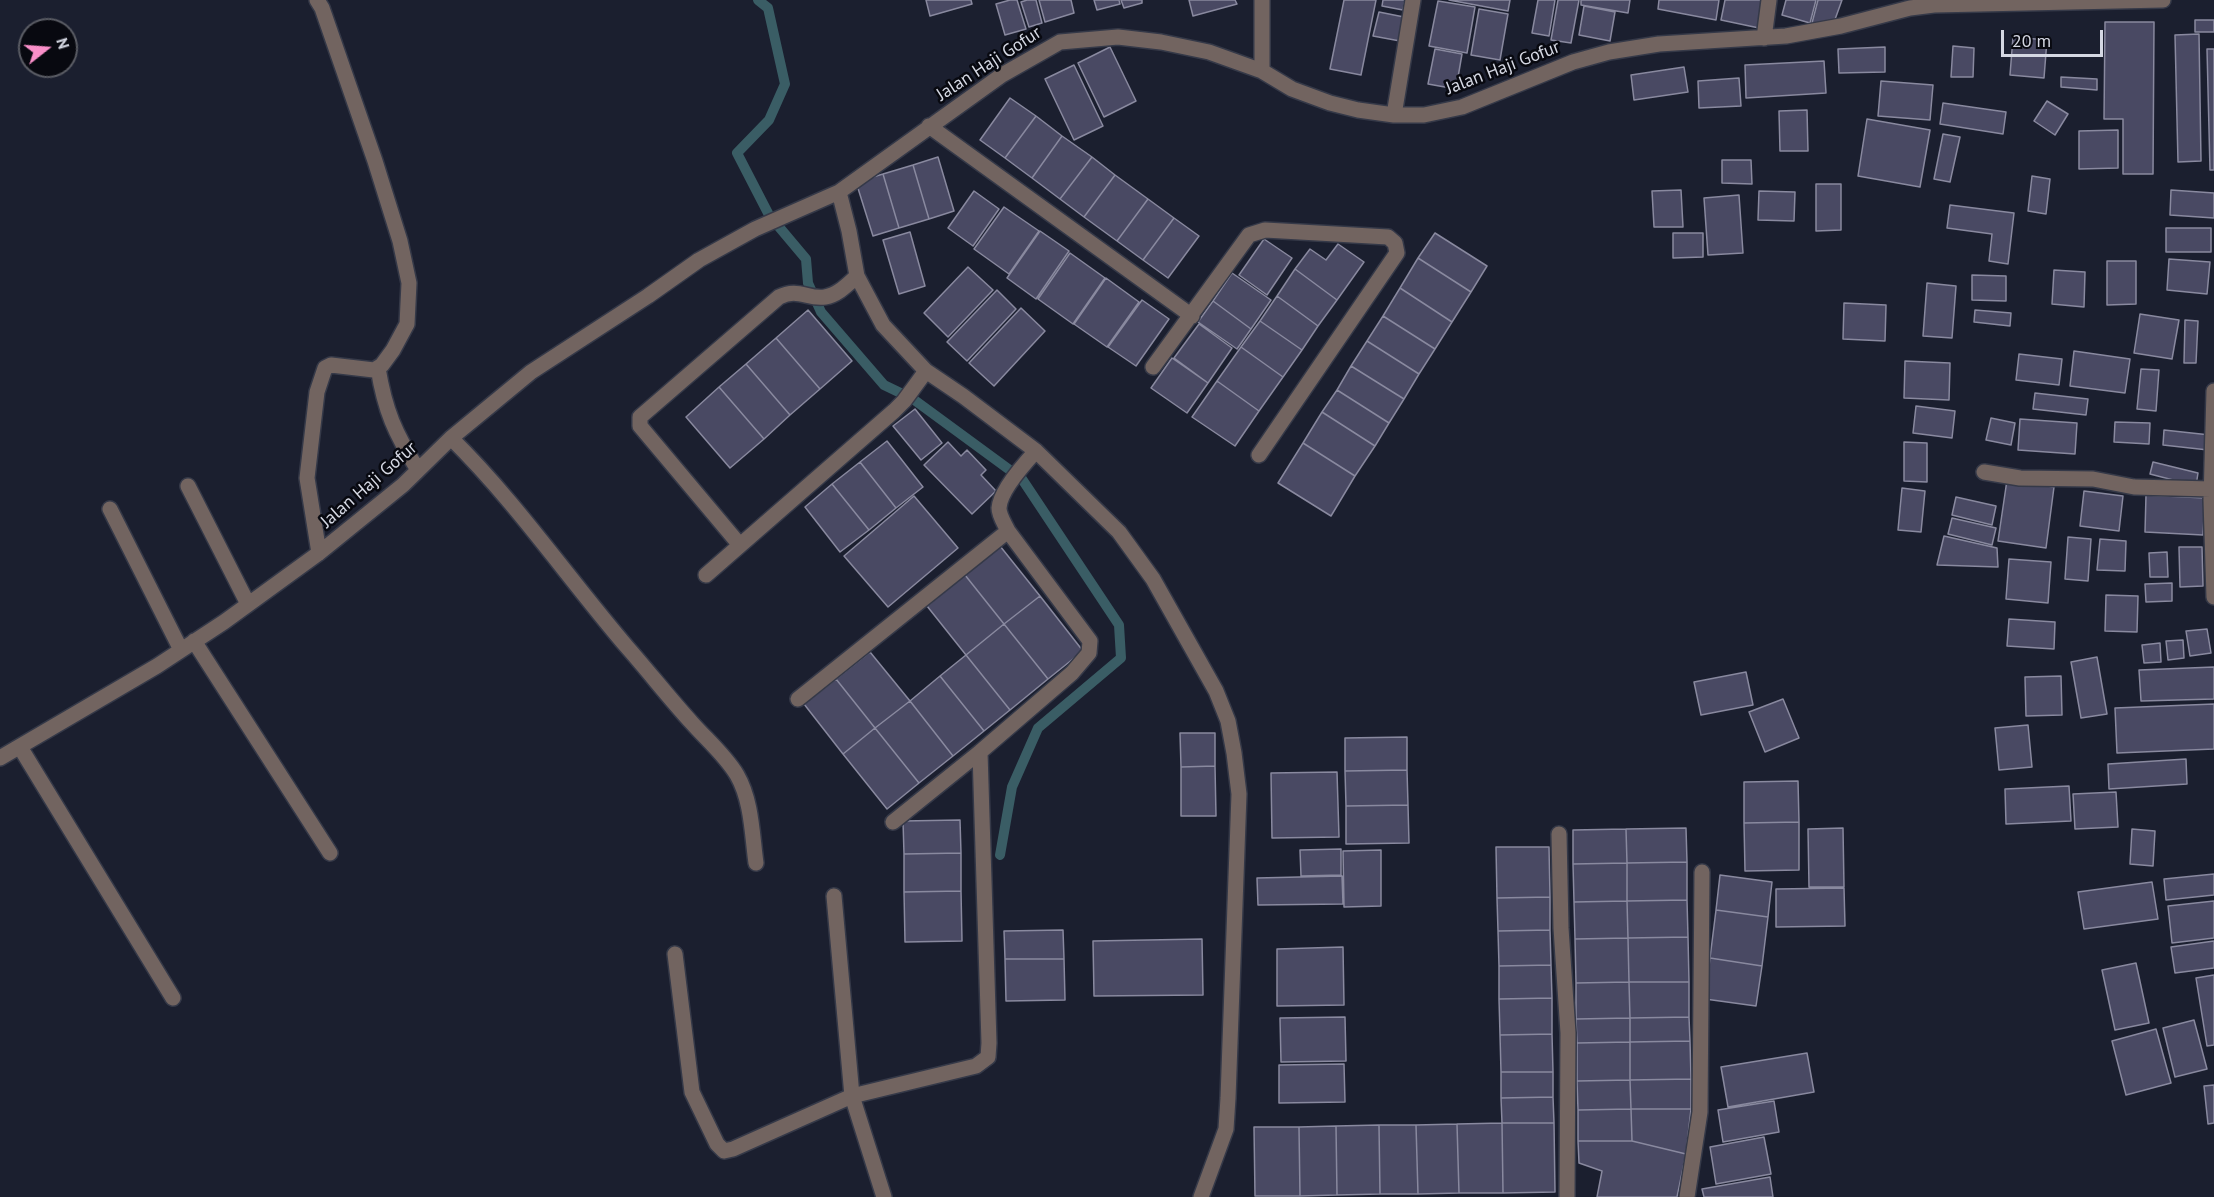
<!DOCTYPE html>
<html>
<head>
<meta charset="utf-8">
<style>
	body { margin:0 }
	#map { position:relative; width:2214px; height:1197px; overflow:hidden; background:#1b1f2f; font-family:"PT Sans",sans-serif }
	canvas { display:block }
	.north { position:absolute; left:18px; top:18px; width:60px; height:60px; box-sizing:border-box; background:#080910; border:2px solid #5a5c64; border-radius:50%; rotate:73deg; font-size:16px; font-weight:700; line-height:24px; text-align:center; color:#d5d8e3 }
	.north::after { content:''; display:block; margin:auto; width:21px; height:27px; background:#f98fc9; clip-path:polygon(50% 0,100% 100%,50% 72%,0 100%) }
	.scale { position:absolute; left:2001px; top:30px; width:102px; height:27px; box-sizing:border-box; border:3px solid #d5d8e3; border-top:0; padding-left:8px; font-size:18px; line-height:21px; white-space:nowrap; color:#d5d8e3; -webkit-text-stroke:4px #080910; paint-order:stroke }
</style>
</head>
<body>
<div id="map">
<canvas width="2214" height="1197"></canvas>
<div class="north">N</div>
<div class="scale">20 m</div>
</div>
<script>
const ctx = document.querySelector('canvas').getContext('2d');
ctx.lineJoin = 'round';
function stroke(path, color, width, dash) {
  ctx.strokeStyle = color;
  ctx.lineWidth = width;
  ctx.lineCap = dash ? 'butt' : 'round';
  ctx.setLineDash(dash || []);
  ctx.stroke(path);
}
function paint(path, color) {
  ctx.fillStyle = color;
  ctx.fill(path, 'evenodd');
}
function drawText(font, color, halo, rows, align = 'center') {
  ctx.font = font + ' "PT Sans",sans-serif';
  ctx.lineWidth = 5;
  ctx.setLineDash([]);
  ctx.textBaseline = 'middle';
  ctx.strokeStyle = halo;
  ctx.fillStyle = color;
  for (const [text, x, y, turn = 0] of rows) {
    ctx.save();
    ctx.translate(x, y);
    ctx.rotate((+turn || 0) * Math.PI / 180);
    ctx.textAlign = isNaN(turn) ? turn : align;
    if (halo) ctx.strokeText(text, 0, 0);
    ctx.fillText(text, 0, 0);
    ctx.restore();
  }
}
stroke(new Path2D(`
	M758,0L768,8L785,84L769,120L737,153L769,215L806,259L808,283L821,312L884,385L913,399L1022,479L1119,625L1121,658L1038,728L1012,787L1000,855`), '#3a5d65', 10);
const building = new Path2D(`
	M926,0H971L972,4L930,16Z
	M1010,0H1017L1026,29L1005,35L996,4Z
	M1027,0H1036L1042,23L1029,27L1021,2Z
	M1039,0H1071L1074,13L1045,22Z
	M1094,0H1119L1120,4L1097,10Z
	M1121,0H1142V3L1124,8Z
	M1189,0H1235L1237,4L1193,16Z
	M1344,0H1376L1361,75L1330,69Z
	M1383,0H1405L1403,10L1382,6Z
	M1449,0H1510L1508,11Z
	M1538,0H1555L1549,36L1532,33Z
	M1558,0H1579L1571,43L1551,40Z
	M1581,0H1630L1628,13L1581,5Z
	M1659,0H1719L1716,20L1658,9Z
	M1725,0H1764L1759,28L1721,20Z
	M1786,0H1816L1810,23L1782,15Z
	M1818,0H1842L1833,25L1812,23Z
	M1438,1L1475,7L1467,53L1429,46Z
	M1584,6L1615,12L1610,41L1579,35Z
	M1479,9L1508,14L1500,60L1471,55Z
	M1379,12L1404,17L1400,41L1373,36Z
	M2195,20H2214V32H2195Z
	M2105,22H2154L2153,174H2123V119H2104Z
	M2199,34L2201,161L2178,162L2175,35Z
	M2013,37L2047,40L2044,78L2010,75Z
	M1953,46L1974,48L1973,77H1951Z
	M1110,47L1136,101L1104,117L1078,63Z
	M1885,47V72L1839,73L1838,49Z
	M1435,49L1462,54L1456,89L1428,84Z
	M2207,49H2214V170H2210Z
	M1824,61L1826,93L1746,98L1745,65Z
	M1074,65L1103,126L1074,140L1045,79Z
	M1684,67L1688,92L1634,100L1631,75Z
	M2061,77L2097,79V90L2061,87Z
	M1739,78L1741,106L1699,108L1698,81Z
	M1881,81L1933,85L1930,120L1878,116Z
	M1010,98L1036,116L1005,158L980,140Z
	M2047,101L2068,114L2055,135L2034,121Z
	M1943,103L2006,112L2003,134L1940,124Z
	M1807,110L1808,151H1780L1779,111Z
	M1036,116L1062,136L1032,178L1005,158Z
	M1867,119L1930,130L1920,187L1858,176Z
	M2118,130V168L2079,169V131Z
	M1943,134L1960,137L1950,182L1934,179Z
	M1062,136L1092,157L1060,199L1032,178Z
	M938,157L954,211L929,219L913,165Z
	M1092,157L1115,175L1084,217L1060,199Z
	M1722,160H1751L1752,184L1722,183Z
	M913,165L929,219L899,228L883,174Z
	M883,174L899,228L873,236L856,182Z
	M1115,175L1148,199L1117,241L1084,217Z
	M2032,176L2050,179L2046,214L2028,211Z
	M1816,184H1841V230L1816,231Z
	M1681,190L1683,227H1654L1652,191Z
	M2171,190L2214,193V218L2170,215Z
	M974,191L999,209L973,246L948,228Z
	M1759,191L1795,192L1794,221L1758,220Z
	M1739,195L1743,253L1708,255L1704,198Z
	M1148,199L1174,218L1143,260L1117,241Z
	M1950,205L2014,213L2008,264L1989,261L1992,234L1947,228Z
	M1004,207L1039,231L1009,274L974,249Z
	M1174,218L1199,236L1168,278L1143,260Z
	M2166,228H2211V252H2166Z
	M1040,231L1069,251L1036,299L1007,278Z
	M910,232L925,286L899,294L883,240Z
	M1435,233L1487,266L1471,292L1418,258Z
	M1673,233H1703V257L1673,258Z
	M1264,239L1292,258L1267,295L1239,275Z
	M1338,244L1364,262L1337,300L1295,269L1310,249L1326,260Z
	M1070,253L1105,278L1073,324L1038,299Z
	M1418,258L1471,292L1452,322L1400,288Z
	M2169,259L2210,262L2207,294L2167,290Z
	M2107,261H2136V304L2107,305Z
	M968,267L993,290L948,337L924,313Z
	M1295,269L1337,300L1318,326L1277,296Z
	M2054,270L2085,272L2084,307L2052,304Z
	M1232,273L1271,300L1251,329L1213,301Z
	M1972,275L2006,276V301L1972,300Z
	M1106,278L1139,302L1107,347L1074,324Z
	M1927,283L1956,286L1952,338L1923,336Z
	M1400,288L1452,322L1435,349L1383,316Z
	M997,290L1016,309L967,361L947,342Z
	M1277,296L1318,326L1302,350L1260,321Z
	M1142,300L1169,319L1136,366L1108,347Z
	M1213,301L1251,329L1237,349L1198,322Z
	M1844,303L1886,305L1885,341L1843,339Z
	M1021,308L1045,331L994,386L969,363Z
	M808,310L852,361L820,389L776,338Z
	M1975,310L2011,313L2010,326L1974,322Z
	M2140,314L2179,320L2172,359L2134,353Z
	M1383,316L1435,349L1419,374L1367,341Z
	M2185,320L2198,321L2196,363H2184Z
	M1260,321L1302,350L1283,377L1241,347Z
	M1199,324L1232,348L1208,383L1174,358Z
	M776,338L820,389L790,415L746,364Z
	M1367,341L1419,374L1404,399L1351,366Z
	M1241,347L1283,377L1259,411L1217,381Z
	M2074,351L2130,359L2125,393L2070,386Z
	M2019,354L2062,359L2059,385L2016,380Z
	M1172,358L1208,383L1187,413L1151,388Z
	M1905,361L1950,363L1949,400L1904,398Z
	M746,364L790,415L764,439L719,387Z
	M1351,366L1404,399L1389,423L1337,390Z
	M2141,369L2159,370L2156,411L2137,409Z
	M1217,381L1259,411L1235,446L1192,417Z
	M719,387L764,439L730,468L686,417Z
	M1337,390L1389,423L1375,446L1322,412Z
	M2035,393L2088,399L2086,415L2033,409Z
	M1916,406L1955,411L1952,438L1913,433Z
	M915,409L942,443L921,460L893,426Z
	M1322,412L1375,446L1355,476L1303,443Z
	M1991,418L2015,423L2011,445L1986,440Z
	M2020,419L2077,423L2075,454L2018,450Z
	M2115,422L2150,423L2149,444L2114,442Z
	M2164,430L2210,435L2208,450L2163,445Z
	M887,441L923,487L896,508L860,462Z
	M948,442L961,456L967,450L986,470L981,475L996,491L972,514L924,465Z
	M1904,442L1927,443V482L1904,481Z
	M1303,443L1355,476L1331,516L1278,483Z
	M860,462L896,508L869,530L832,484Z
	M2153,462L2198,473L2196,486L2150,474Z
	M2007,480L2054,487L2046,548L1998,541Z
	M832,484L869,530L840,552L805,507Z
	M1902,488L1925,491L1921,532L1898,530Z
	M2084,491L2123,496L2119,531L2080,526Z
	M2146,495L2205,498L2203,535L2145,532Z
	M914,496L958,548L888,607L844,556Z
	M1956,497L1996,506L1992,525L1952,515Z
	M1952,518L1996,528L1992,545L1948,534Z
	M1944,536L1997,548L1998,567L1937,565Z
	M2068,537L2091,539L2088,581L2065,579Z
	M2100,539L2126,541L2125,571L2097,570Z
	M1000,546L1040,596L1004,624L965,575Z
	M2179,547H2202L2203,586L2180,587Z
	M2167,552L2168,577H2150L2149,553Z
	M2009,559L2051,562L2048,603L2006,599Z
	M965,575L1004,624L966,655L927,606Z
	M2172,583V601L2146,602L2145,584Z
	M2106,595L2138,596L2137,632L2105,631Z
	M1040,596L1083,651L1048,679L1004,624Z
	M2009,619L2055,622L2054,649L2007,646Z
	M1004,624L1048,679L1010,710L966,655Z
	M2207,629L2211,653L2190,656L2186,631Z
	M2183,640L2184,658L2168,660L2166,641Z
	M2160,643L2161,662L2144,663L2142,645Z
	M870,652L910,701L875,728L836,679Z
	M966,655L1010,710L984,731L940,676Z
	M2097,657L2107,714L2081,718L2071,662Z
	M2214,667V699L2141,701L2139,670Z
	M1746,672L1753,705L1701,715L1694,682Z
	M940,676L984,731L953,756L910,701Z
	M2061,676L2062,715L2026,716L2025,677Z
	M836,679L875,728L843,754L804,704Z
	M1783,699L1799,738L1765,752L1749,712Z
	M910,701L953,756L919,783L875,728Z
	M2214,704V749L2117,753L2115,708Z
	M2028,725L2032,767L1999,770L1995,728Z
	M875,728L919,783L887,809L843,754Z
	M1180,733H1215V766L1181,767Z
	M1407,737V770L1345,771V738Z
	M2186,759L2187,784L2109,789L2108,764Z
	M1215,766L1216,816H1181V767Z
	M1407,770L1408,805L1346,806L1345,771Z
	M1337,772L1339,837L1272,838L1271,773Z
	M1798,781L1799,822L1744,823V782Z
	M2069,786L2071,821L2006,824L2005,789Z
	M2116,792L2118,827L2075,829L2073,794Z
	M1408,805L1409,843L1346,844V806Z
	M960,820L961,853L904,854L903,821Z
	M1799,822V870L1745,871L1744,823Z
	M1686,828L1687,862L1627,863L1626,829Z
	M1843,828L1844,887H1809L1808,829Z
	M1626,829L1627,863L1573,864V830Z
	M2132,829L2155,831L2153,866L2130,864Z
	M1496,847H1549L1550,897L1497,898Z
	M1341,849V875L1301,876L1300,850Z
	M1381,850V906L1344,907L1343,851Z
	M961,853V891L904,892V854Z
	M1687,862V900L1627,901V863Z
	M1627,863V901L1574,902L1573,864Z
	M2214,874V895L2166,900L2164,879Z
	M1720,875L1772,882L1768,917L1716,910Z
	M1342,876L1343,904L1258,905L1257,878Z
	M2152,882L2158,919L2084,929L2078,892Z
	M1844,888L1845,926L1776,927V889Z
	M961,891L962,941L905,942L904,892Z
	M1550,897V930L1498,931L1497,898Z
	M1687,900L1688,937L1628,938L1627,901Z
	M1627,901L1628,938L1575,939L1574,902Z
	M2214,901V938L2172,943L2168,906Z
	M1716,910L1768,917L1762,966L1710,958Z
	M1063,930L1064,959H1005L1004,931Z
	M1550,930L1551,965L1499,966L1498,931Z
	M1688,937L1689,982H1629L1628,938Z
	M1628,938L1629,982L1576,983L1575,939Z
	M1202,939L1203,995L1094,996L1093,941Z
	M2214,941V968L2175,973L2171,947Z
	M1343,947L1344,1005L1277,1006V949Z
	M1710,958L1762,966L1756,1006L1705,999Z
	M1005,959H1064L1065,1000L1006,1001Z
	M2136,963L2149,1023L2115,1030L2102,970Z
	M1551,965L1552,998L1499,999V966Z
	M2214,975V1045L2207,1046L2196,978Z
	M1629,982H1689V1017L1630,1018Z
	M1629,982L1630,1018L1576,1019V983Z
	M1552,998V1034L1500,1035L1499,999Z
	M1345,1017L1346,1061L1281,1062L1280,1018Z
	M1689,1017L1690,1041L1630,1042V1018Z
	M1630,1018V1042L1577,1043L1576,1019Z
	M2194,1020L2207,1069L2175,1077L2163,1028Z
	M2156,1029L2171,1083L2126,1095L2112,1041Z
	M1552,1034L1553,1072H1501L1500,1035Z
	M1690,1041L1691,1079L1630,1080V1042Z
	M1630,1042V1080L1577,1081V1043Z
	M1807,1053L1814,1092L1728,1107L1721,1067Z
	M1344,1064L1345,1102L1279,1103V1065Z
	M1501,1072H1553V1097L1501,1098Z
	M1691,1079V1109H1631L1630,1080Z
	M1630,1080L1631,1109L1578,1110L1577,1081Z
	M2214,1085V1123L2208,1124L2204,1086Z
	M1553,1097L1554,1123H1502L1501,1098Z
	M1774,1101L1779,1132L1723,1142L1718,1110Z
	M1631,1109H1691L1686,1154L1632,1141Z
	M1631,1109L1632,1141H1578V1110Z
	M1502,1123H1554L1555,1192L1503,1193Z
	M1502,1123L1503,1193H1459L1457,1124Z
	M1457,1124L1459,1193L1418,1194L1416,1125Z
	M1379,1125H1416L1418,1194H1380Z
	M1379,1125L1380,1194L1337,1195L1336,1126Z
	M1336,1126L1337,1195L1300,1196L1299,1127Z
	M1254,1127H1299L1300,1196H1255Z
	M1764,1137L1771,1174L1716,1184L1710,1147Z
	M1578,1141H1632L1686,1154L1677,1197H1597L1602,1171L1579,1163Z
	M1770,1177L1773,1197H1704L1702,1189Z`);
paint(building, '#494963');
stroke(building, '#89899f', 1.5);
const minor = new Path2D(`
	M317,0L322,8L375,161L400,241L409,283L407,324L393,350L382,365L374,370L331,365L325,368L317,392L307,478L319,553
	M1262,0V71
	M1764,38L1769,0
	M1394,115L1413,0
	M929,126L1192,316
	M839,192L849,231L857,276L883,325L926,371L963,396L1036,451L1119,532L1153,579L1216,691L1228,721L1234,753L1239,794L1228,1098L1226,1129L1201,1197
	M1153,367L1249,235L1265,230L1388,237L1395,243L1397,253L1259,455
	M378,368C385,411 395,433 418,470
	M2214,391L2211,500L2214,597
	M451,438C516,502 568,578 627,647C649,672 670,699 692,723C707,740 725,755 737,775C752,801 752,835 756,863
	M1984,472L2020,478L2093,479L2134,487L2211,489
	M188,486L248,604
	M110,509L181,650
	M739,544L640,426V417L779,297C798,287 808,300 825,297C838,295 848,284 857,276
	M706,575L894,411L904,401L926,371
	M194,641L330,853
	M798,699L1008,531
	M20,747L173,998
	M0,758L157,666L224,622L319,553L403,485L451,438L531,372L648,296L699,260L755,229L839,192L1002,75L1060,42L1118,37L1161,42L1209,52L1262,71L1292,89L1330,103L1358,110L1394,115H1424L1462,107L1573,62L1609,52L1659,44L1786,36L1841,26L1910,8L1934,5L2163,0
	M893,822L980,752L1072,673L1089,653L1090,641L1008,531C1005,524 999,516 999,508C1000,491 1024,464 1036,451
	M1559,834L1561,928L1568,1033L1567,1197
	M834,896L852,1096L884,1197
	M675,954L692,1092L717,1144L724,1151L733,1149L852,1096L976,1066L988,1057L989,1043L980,752
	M1687,1197L1700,1112L1702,872`);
stroke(minor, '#353948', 18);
stroke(minor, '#726460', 15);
drawText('18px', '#d5d8e3', '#080910', [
	["Jalan Haji Gofur",989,64,-33],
	["Jalan Haji Gofur",1503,68,-21],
	["Jalan Haji Gofur",369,485,-41]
]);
</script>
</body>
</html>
